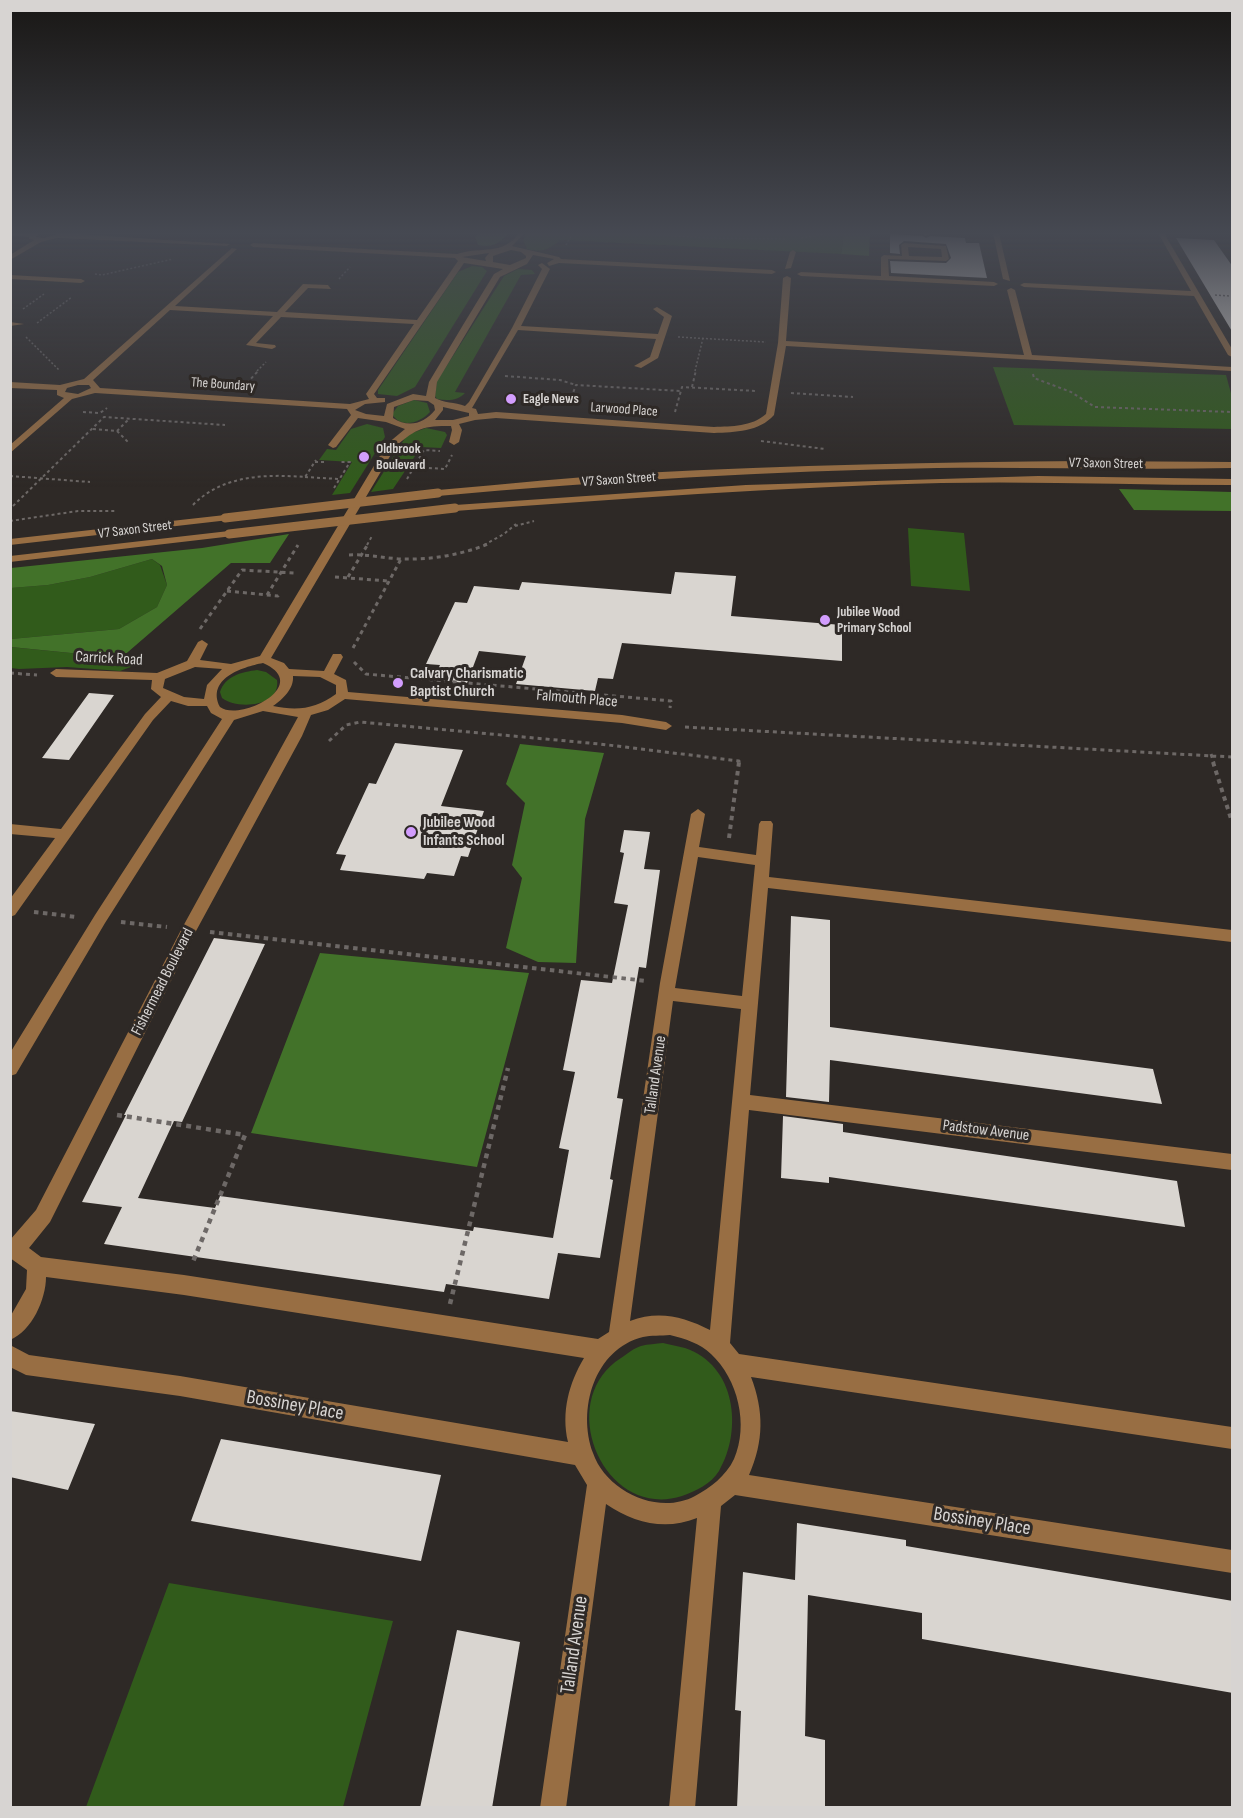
<!DOCTYPE html>
<html>
<head>
<meta charset="utf-8">
<style>
	body { margin:0 }
	#map { position:relative; width:1243px; height:1818px; overflow:hidden; background:#2e2926; font-family:"Sofia Sans Condensed",sans-serif }
	canvas { display:block }
	.frame { position:absolute; inset:0; border:12px solid #d7d4d2; pointer-events:none }
</style>
</head>
<body>
<div id="map">
<canvas width="1243" height="1818"></canvas>
<div class="frame"></div>
</div>
<script>
const ctx = document.querySelector('canvas').getContext('2d');
ctx.lineJoin = 'round';
function paint(path, color) {
  ctx.fillStyle = color;
  ctx.fill(path, 'evenodd');
}
function stroke(path, color, width, dash) {
  ctx.strokeStyle = color;
  ctx.lineWidth = width;
  ctx.lineCap = dash ? 'butt' : 'round';
  ctx.setLineDash(dash || []);
  ctx.stroke(path);
}
function drawText(font, color, halo, rows, align = 'center') {
  ctx.font = font + ' "Sofia Sans Condensed",sans-serif';
  ctx.lineWidth = 6;
  ctx.setLineDash([]);
  ctx.textBaseline = 'middle';
  ctx.strokeStyle = halo;
  ctx.fillStyle = color;
  for (const [text, x, y, turn = 0] of rows) {
    ctx.save();
    ctx.translate(x, y);
    ctx.rotate((+turn || 0) * Math.PI / 180);
    ctx.textAlign = isNaN(turn) ? turn : align;
    if (halo) ctx.strokeText(text, 0, 0);
    ctx.fillText(text, 0, 0);
    ctx.restore();
  }
}
paint(new Path2D(`
	M527,233H844L841,254L560,240C549,250 541,253 527,249L523,240Z
	M472,266L482,267L487,271L415,387L397,396L378,394V390L458,272Z
	M518,269L532,270L535,274L521,275L455,392L465,393C458,401 447,401 437,399L435,396L437,381L504,276Z
	M993,367L1226,375L1232,397V429L1014,425Z
	M414,400L427,403L430,412C420,423 401,429 392,414L398,406Z
	M367,424L383,428L385,437L350,493L332,495L352,462L319,460L327,449L336,450L351,429Z
	M426,428L445,432L447,435L441,448L421,447L393,489L371,492L405,438L412,433Z
	M908,528L964,533L970,591L911,586Z
	M152,559L160,565L167,585L157,607L119,629L11,639V588L48,585L90,577Z
	M10,647L121,658L136,665L120,671L67,667L19,669L11,668Z
	M257,670L266,672L277,680C281,707 237,710 222,698L220,692C225,676 242,672 257,670Z
	M663,1343C670,1345 678,1346 685,1348C736,1365 743,1430 719,1471C711,1484 696,1491 682,1496C604,1521 553,1401 621,1358C627,1354 634,1348 641,1346C648,1344 656,1344 663,1343Z
	M169,1583L393,1621L343,1807H86Z`), '#315b1b');
paint(new Path2D(`
	M479,233L508,234C498,244 492,248 478,245L475,237Z
	M844,233H870L869,256L841,254Z
	M1119,489L1232,492V511L1134,510Z
	M289,534L270,563H231L121,658L11,647V639L119,629L157,607L167,585L162,566L152,559L90,577L48,585L11,588V568L202,548Z
	M520,744L604,753L585,819L576,963L538,962L506,948L522,878L512,865L525,803L506,784Z
	M320,953L529,973L477,1167L251,1133Z`), '#427229');
paint(new Path2D(`
	M890,234L923,236L926,238L930,236L965,238L966,243H979L987,278L891,273L890,261L946,263L951,258L946,244L904,241L899,245L900,254L890,253Z
	M1176,238L1214,240L1233,267V333Z
	M675,572L736,576L731,616L842,625V661L622,643L613,679L598,678L595,691L516,684L526,656L479,651L467,683L433,680L440,665L426,664L455,602L467,603L474,586L519,590L522,582L671,594Z
	M89,693L114,695L69,760L42,758Z
	M395,743L463,750L441,806L484,811L468,857L461,856L454,876L427,873L424,879L340,870L346,855L336,854L369,783L376,784Z
	M624,830L650,832L644,869L660,870L646,968L639,967L617,1098L623,1099L610,1179L613,1180L600,1258L558,1253L549,1299L446,1284L444,1292L104,1244L122,1207L82,1202L126,1115H124L214,938L265,944L182,1122L174,1121L138,1198L215,1208L220,1196L473,1231L474,1227L553,1238L569,1150L559,1148L575,1072L563,1070L581,980L612,983L628,905L614,903L624,853L620,852Z
	M791,916L830,920V1027L1153,1069L1162,1104L830,1060L829,1102L786,1097Z
	M783,1116L843,1124V1132L1177,1181L1185,1227L829,1177V1183L781,1178Z
	M10,1411L95,1424L68,1490L10,1477Z
	M221,1439L441,1475L421,1561L191,1521Z
	M797,1523L906,1540V1546L1233,1601V1693L922,1639V1613L808,1595L805,1736L825,1740V1808H737L741,1711L735,1710L743,1572L795,1580Z
	M457,1630L520,1642L492,1808H420Z`), '#d9d5d0');
stroke(new Path2D(`
	M631,233L708,238L785,239
	M801,238L830,233
	M566,245L573,233
	M95,274L102,275L173,259
	M339,279L350,267
	M1215,295L1230,296
	M23,309L44,294
	M37,323L72,297
	M26,337L59,370
	M678,337L766,342
	M257,371L266,362
	M695,371L703,338`), '#6d6866', 1.5, [2, 2]);
stroke(new Path2D(`
	M1033,374L1034,378L1071,392L1095,407L1232,412
	M505,376L560,380L576,385
	M247,383L259,370
	M692,387L696,370
	M791,393L853,397
	M569,403L576,385L681,391
	M83,412L100,413L107,408
	M675,412L682,387L756,391
	M93,429L117,431L129,419
	M117,431L128,442
	M761,441L825,449
	M315,462H326
	M399,466L445,469L452,455
	M10,476L90,482
	M305,477L339,479
	M407,479L424,450L440,451
	M334,488L350,462H340
	M193,505C222,475 266,474 305,477L316,460
	M13,506L104,417L225,425
	M10,521L78,511H117
	M515,526L534,521
	M367,545L372,536
	M484,545L504,534L516,524`), '#6d6866', 2, [3, 3]);
stroke(new Path2D(`
	M349,555C367,554 383,558 401,559C430,560 461,555 488,544
	M335,577L388,581
	M348,577L368,544
	M227,591L278,596L280,594
	M267,595L298,545
	M200,629L242,570L295,573
	M353,648L401,559
	M354,662L366,674L671,701L670,708
	M10,673L37,675
	M685,727L1232,757
	M329,741L346,725L360,722L600,744L739,761V763
	M1211,754L1214,763`), '#6d6866', 3, [4, 4]);
stroke(new Path2D(`
	M1213,762L1232,822
	M729,838L739,762
	M34,912L77,917
	M121,922L167,927
	M210,932L647,981`), '#6d6866', 4, [4.5, 4.5]);
stroke(new Path2D(`
	M117,1115L245,1135L192,1264
	M450,1304L508,1068`), '#6d6866', 4.5, [5, 5]);
paint(new Path2D(`
	M10,233H39L36,237L44,238L61,233L230,244L227,246L57,238L41,242L10,260V255L34,240L29,239V237L10,235Z
	M519,233H525L512,246L559,257L561,259L772,270L776,272L772,274L559,263L549,266L547,263L554,259L533,255L527,264L500,277L437,382L435,398C443,403 455,402 465,406L469,402L512,328L542,269L538,265L542,263L550,269L521,326L658,334L664,317L653,309L657,307L672,316L658,358L641,368L634,366L650,357L656,339L518,330L472,408L476,409L478,414L496,412L714,427C732,426 751,427 766,414L778,343L783,278L787,276L791,278L786,341L1024,355L1007,290L1011,288L1015,290L1032,355L1232,367V371L786,346L774,415C759,432 735,432 714,433L496,418L475,420L459,424L462,430L459,442L454,445L449,442L452,430L451,426C423,426 417,428 396,446L271,658L284,663L289,669L324,671L333,654H341L343,657L334,674L346,680L348,692L622,715L666,722L672,726L666,730L622,723L345,699L328,710L311,715L302,736L196,931L50,1222L29,1248L41,1257L184,1275L598,1339L609,1332L660,983L691,814L698,809L705,814L699,847L756,855L759,824L761,821H771L773,824L769,877L1232,930V942L768,888L750,1095L1232,1154V1170L749,1110L730,1343L739,1354L1232,1427V1449L751,1377C764,1411 764,1441 749,1475L1232,1550V1573L735,1495L721,1506L695,1808H669L697,1518C665,1531 634,1523 606,1504L566,1808H540L587,1485L575,1465L180,1396L26,1375L10,1367V1345L29,1355L180,1376L568,1442C561,1412 569,1383 584,1358L184,1295L46,1277C46,1299 32,1331 10,1340V1317L26,1289L27,1270L10,1258V1240L36,1210L181,930L298,717L263,711L234,720L105,923L16,1074L10,1076V1053L95,915L222,719L211,713L207,706H188L171,701L153,720L15,915L10,917V899L55,838L10,834V824L61,829L145,714L161,697L151,689L152,680L56,677L50,673L56,669L157,673L187,661L198,642L202,640L208,644L200,660L231,664L260,656L387,444L405,429L386,422L358,418L336,447L333,448L328,445L351,415L347,409L95,393L72,399L10,453V445L64,398L57,395V390L10,388V382L60,385L84,379L232,248L237,249L175,306L277,312L303,284L328,285L331,289L308,288L285,312L417,320L458,261L455,258L253,247L250,245L253,243L457,254C481,246 503,256 519,233ZM511,250L521,252L526,256V258L510,265L493,262V256ZM489,253L485,258L486,261L462,257ZM464,263L503,269L494,274L463,325L429,382L426,396L413,394L387,404L384,416L366,414L355,410L365,404L385,402V398H377L374,394ZM170,310L273,316L246,345L272,349L276,347L275,345L256,343L281,317L414,324L366,394L369,399L350,404L100,388L93,380ZM78,385H89L91,388L78,394L65,392L67,388ZM414,400L428,401L434,405L435,410C424,424 408,428 393,418L394,407ZM443,407L469,413V416L453,420H435L443,410ZM263,663C313,685 240,722 220,707C206,679 242,667 263,663ZM195,667L222,669L207,685L204,699L184,697L163,688L165,679ZM293,676L320,677L336,685V694C316,709 297,711 273,706C283,699 294,689 293,676ZM698,857L755,865L742,996L675,988ZM673,1001L741,1009L710,1330C684,1317 659,1310 630,1321ZM670,1335C685,1339 700,1343 711,1354C738,1379 749,1425 734,1459C726,1476 710,1488 695,1496C658,1516 606,1491 593,1453C577,1410 594,1349 643,1337C651,1335 661,1336 670,1335Z
	M923,233H929V234L926,236Z
	M993,233H999L1010,281L1003,279Z
	M1158,233H1164L1232,349V357L1228,355L1194,296L1024,287L1020,285L1024,283L1191,291Z
	M904,243L946,246L949,259L946,261L888,259L889,276L994,282L998,284L994,286L801,276L797,274L801,272L881,276V257L884,255L902,256L901,245ZM908,247L941,249L942,257L909,256Z
	M793,250L796,252L791,268L785,269L790,252Z
	M10,275L81,279L85,281L81,283L10,279Z
	M10,322L24,324L10,326Z
	M1084,461L1232,462V468C1134,470 1036,467 937,468C770,471 604,481 438,496L433,493L438,490C506,484 574,477 642,473C790,465 937,462 1084,461Z
	M1038,476L1232,479V485C1135,485 1038,481 941,483C779,487 617,499 455,511L450,508L455,505L746,485Z
	M225,515L230,518L229,520L10,545V539Z
	M229,531L233,532V536L10,562V556Z`), '#986e43');
stroke(new Path2D(`
	M225,518L438,493
	M229,534L455,508`), '#986e43', 9);
const sky = ctx.createLinearGradient(0, 0, 0, 487);
sky.addColorStop(0, '#191715');
sky.addColorStop(0.48, '#464952');
sky.addColorStop(1, '#46495200');
ctx.fillStyle = sky;
ctx.fillRect(0, 0, 1243, 487);
for (const [x, y, r, color] of [
	[511,399,6,"#d29dfd"],
	[364,457,6,"#d29dfd"],
	[825,620,6,"#d29dfd"],
	[398,683,6,"#d29dfd"],
	[411,832,6,"#d29dfd"]
]) {
  const dot = new Path2D();
  dot.arc(x, y, r, 0, 2 * Math.PI);
  ctx.fillStyle = color;
  ctx.fill(dot);
  stroke(dot, '#2e2926', 2);
}
drawText('14px', '#d7d4d2', '#2e2926', [
	["The Boundary",223,385,4],
	["Larwood Place",624,410,4],
	["V7 Saxon Street",1106,464,1],
	["V7 Saxon Street",619,480,-4],
	["V7 Saxon Street",135,530,-7]
]);
drawText('bold 14px', '#d7d4d2', '#2e2926', [
	["Eagle News",523,399],
	["Oldbrook",376,449],
	["Boulevard",376,465],
	["Jubilee Wood",837,612],
	["Primary School",837,628]
], 'left');
drawText('16px', '#d7d4d2', '#2e2926', [
	["Carrick Road",109,659,3],
	["Falmouth Place",577,699,5],
	["Fishermead Boulevard",163,982,-63],
	["Talland Avenue",656,1075,-82],
	["Padstow Avenue",986,1131,7]
]);
drawText('bold 16px', '#d7d4d2', '#2e2926', [
	["Calvary Charismatic",410,674],
	["Baptist Church",410,692],
	["Jubilee Wood",423,823],
	["Infants School",423,841]
], 'left');
drawText('20px', '#d7d4d2', '#2e2926', [
	["Bossiney Place",295,1406,10],
	["Bossiney Place",982,1522,9],
	["Talland Avenue",575,1645,-82]
]);
</script>
</body>
</html>
